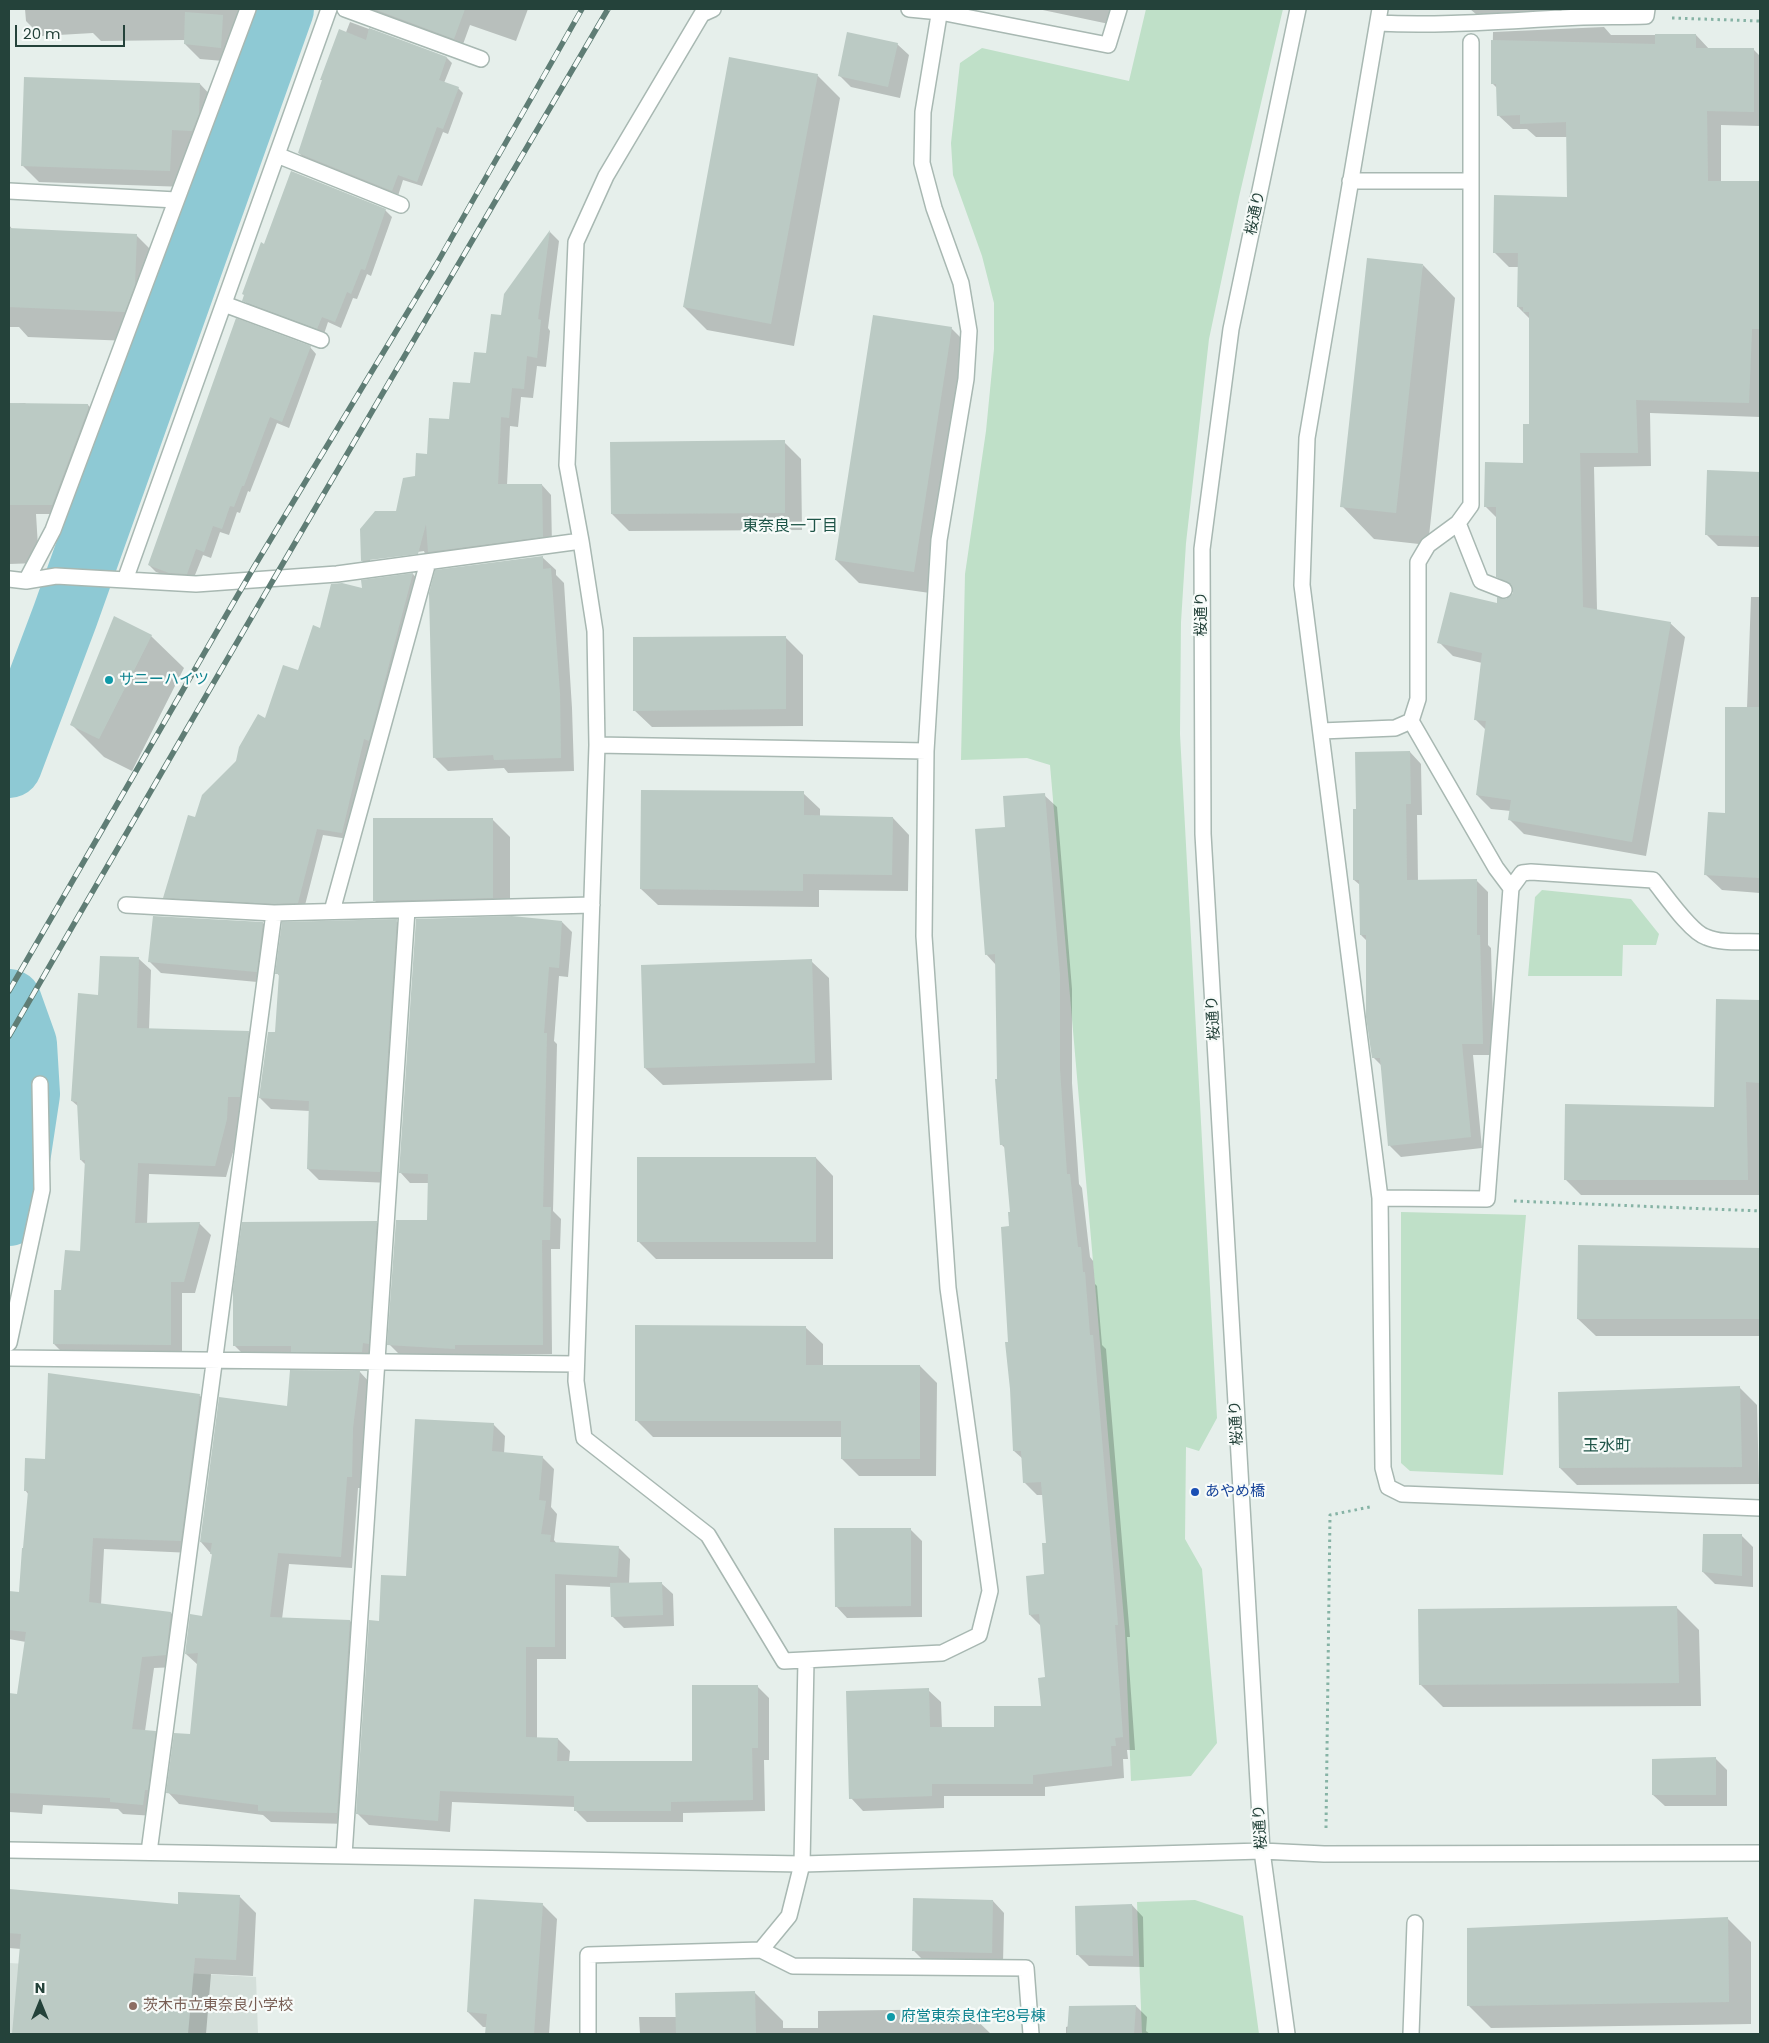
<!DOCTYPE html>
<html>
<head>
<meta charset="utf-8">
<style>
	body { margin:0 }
	#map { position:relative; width:1769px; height:2043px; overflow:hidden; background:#e6efeb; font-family:Poppins,sans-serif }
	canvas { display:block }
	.frame { position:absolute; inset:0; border:10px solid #24423a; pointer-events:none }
	.north { position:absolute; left:15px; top:1978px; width:50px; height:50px; -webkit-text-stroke:4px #f7fbf9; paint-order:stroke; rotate:0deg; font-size:14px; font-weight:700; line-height:20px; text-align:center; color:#24423a }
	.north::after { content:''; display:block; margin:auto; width:18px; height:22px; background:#24423a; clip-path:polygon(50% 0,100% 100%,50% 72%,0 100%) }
	.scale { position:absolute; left:15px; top:25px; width:110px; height:22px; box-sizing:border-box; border:2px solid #24423a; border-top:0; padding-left:6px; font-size:15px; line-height:18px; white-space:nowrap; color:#24423a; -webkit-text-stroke:4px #f7fbf9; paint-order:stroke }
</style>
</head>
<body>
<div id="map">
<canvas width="1769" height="2043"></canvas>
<div class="frame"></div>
<div class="north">N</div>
<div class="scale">20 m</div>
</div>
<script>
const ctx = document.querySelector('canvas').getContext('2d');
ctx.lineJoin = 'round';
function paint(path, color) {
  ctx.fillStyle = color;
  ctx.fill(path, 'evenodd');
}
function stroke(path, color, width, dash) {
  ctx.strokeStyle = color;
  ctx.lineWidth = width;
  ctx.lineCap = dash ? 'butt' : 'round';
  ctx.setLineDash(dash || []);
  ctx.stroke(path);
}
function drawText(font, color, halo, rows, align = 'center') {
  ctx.font = font + ' Poppins,"Noto Sans JP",sans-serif';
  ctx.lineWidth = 4.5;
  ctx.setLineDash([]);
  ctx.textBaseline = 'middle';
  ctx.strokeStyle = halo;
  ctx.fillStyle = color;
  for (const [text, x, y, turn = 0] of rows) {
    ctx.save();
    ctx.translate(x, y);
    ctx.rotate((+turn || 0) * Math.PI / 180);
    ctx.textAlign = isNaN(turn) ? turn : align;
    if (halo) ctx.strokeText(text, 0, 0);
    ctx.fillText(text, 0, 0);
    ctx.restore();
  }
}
paint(new Path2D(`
	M9,1963L256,1977L258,2034H9Z`), '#d4dfda');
paint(new Path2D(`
	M1146,9H1283L1239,197L1209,339L1186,543L1181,622L1180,734L1217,1418L1199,1451L1186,1447L1185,1539L1202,1569L1217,1743L1191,1776L1131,1781L1125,1631L1050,765L1027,758L961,760L965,574L986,431L994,349V303L982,256L953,175L951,143L960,63L982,48L1129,81Z
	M1542,890L1631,899L1659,934L1656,945H1623L1622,976H1528L1535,897Z
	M1401,1212L1526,1215L1503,1475L1410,1471L1401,1463Z
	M1195,1900L1243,1916L1259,2034H1142L1137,1902Z`), '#bfe0c8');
paint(new Path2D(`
	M25,9H256V17L255,19L238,20L235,62L200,59L185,44V40L101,41L93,33L41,36L26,21Z
	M362,9H528L516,41L470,25L462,47Z
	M1038,9H1113L1109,24Z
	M1470,9H1618V21L1477,15Z
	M350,22L447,58L452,63L444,83L458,88L463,93L448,134L443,132L422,186L403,180L398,196L304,158L299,153Z
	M1604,27L1611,35H1696L1710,50H1754L1760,56V126L1721,125V182H1760V417L1650,413L1651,466L1594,467L1597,610L1670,623L1685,637L1646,856L1524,834L1510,820L1511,811L1491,809L1477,795L1486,730L1475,719L1482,663L1453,656L1439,642L1506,600L1514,593L1498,576L1497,518L1485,506L1524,464L1530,425V319L1518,307L1519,267H1509L1494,252L1568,198L1567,137H1536L1527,129H1513L1498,115V89L1492,83L1493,32Z
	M897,44L909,55L900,98L851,87L839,75Z
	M817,75L840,98L794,346L707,330L684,307Z
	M200,84L216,101L215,131L209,147L188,146L186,187L39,182L22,165Z
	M385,210L392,217L371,276L367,274L357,299L353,298L341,328L328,322L324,334L250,307L244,300L264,245Z
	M9,225L13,230L136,235L167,266L165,316L155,342L28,337L19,327H9Z
	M550,232L559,241L548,328L550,331L546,367L537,366L533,398L521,397L518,427L510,426L507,485H542L551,495L552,546L439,561L430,553L428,563L372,570L362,561L397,512L471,385L488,354L502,317L505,294ZM424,551L425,554L370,561V559Z
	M1423,265L1455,298L1428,545L1374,539L1342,506Z
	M951,328L974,351L937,594L859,583L836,560Z
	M310,347L316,354L289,428L277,423L250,492L248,491L240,513L237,512L229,535L220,532L211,558L203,555L193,580L177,579L156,572L149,565Z
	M25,403L27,405H88L97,415L62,514H36L39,563L9,564V404Z
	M784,442L801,459L802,530L629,531L612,514Z
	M1708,472L1760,474V547L1718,546L1706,534Z
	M542,557L556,570V575L564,583L572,708L574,771L508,773L504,768L448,771L434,757Z
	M413,574L419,581L348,839L323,835L304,909L170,903L164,897L196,818L299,672L321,629L363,590V581Z
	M1751,597H1760V893L1722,890L1705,874L1727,815L1747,708Z
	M151,636L184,668L132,771L104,757L71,724Z
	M785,637L803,655V726L652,727L634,710Z
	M1410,752L1421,764L1422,815H1417L1418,881L1476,880L1488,892V945L1491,948L1494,1055H1473L1482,1148L1401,1157L1390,1146L1382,1066L1373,1057L1367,941L1361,935L1360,885L1354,880L1357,810Z
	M803,793L820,809V817L893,818L909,835L908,891L819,890V907L658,905L641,889Z
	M1044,795L1057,807L1072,989V1083L1079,1184L1082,1188L1090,1257L1093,1261L1095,1284L1097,1286L1102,1345L1106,1349L1130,1637H1127L1135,1750H1127L1128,1759H1123L1124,1778L1045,1787V1796H944V1808L863,1811L851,1798L928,1690L941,1702L942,1729H995L1042,1707L1046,1678L1041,1626L1030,1615L1046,1575L1047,1544L1043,1495H1037L1024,1482L1023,1459L1014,1451L1009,1343L1012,1213L1006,1149L1001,1144L996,965L986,954L1007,828Z
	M493,820L510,837V915L392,918L375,901Z
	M396,921L408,932L391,1183L319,1180L308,1169L310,1111L271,1109L260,1098L277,1033L280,977L277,973Z
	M562,922L572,932L568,977L559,976L554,1041L557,1044L553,1211L561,1219L560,1249H551L552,1354L464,1355V1358L399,1354L389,1344L428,1221L429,1183H410L400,1172Z
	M263,923L274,935L268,983L161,973L150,962Z
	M139,959L151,970L149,1030L248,1032L260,1044L251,1109L239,1108V1131L226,1177L149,1174L147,1224L199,1223L211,1235L195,1293H182V1357L66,1356L54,1344L62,1291L81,1252L86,1165L81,1160L79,1107L72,1101L99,997Z
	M811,961L829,978L832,1080L663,1085L645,1068Z
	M1718,1000L1760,1001V1195H1581L1565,1179L1715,1108Z
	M816,1158L833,1176V1259H656L638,1241Z
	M376,1222L387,1233L373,1363L245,1356L234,1345Z
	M1759,1249L1760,1336H1596L1578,1319Z
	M805,1327L823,1344V1366H920L937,1383L936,1476H859L842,1459V1437H653L636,1420Z
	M360,1372L371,1384L364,1440L363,1488H358L352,1568L289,1564L282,1619L350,1621L361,1632L348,1824L271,1822L263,1815L179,1804L168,1792L191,1736L198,1665L186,1654L203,1617L213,1556L201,1542L288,1408Z
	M49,1375L200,1396L212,1407L192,1553L104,1549L101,1605L171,1613L183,1625L177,1667L154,1668L145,1731L155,1732L167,1744L155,1816L123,1814L118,1809L43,1805L42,1814L9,1812V1695H19L26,1642L9,1639V1592L21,1593L29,1495L25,1490L47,1460Z
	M1740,1388L1757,1405L1759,1484L1577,1485L1560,1468Z
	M493,1424L505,1436L504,1454L542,1457L554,1469L551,1507L557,1514L554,1540L557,1544L618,1547L630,1559L629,1584L661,1583L673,1594L674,1626L624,1628L612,1616V1587L566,1585V1659H537V1738L558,1739L570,1751L569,1762H693L757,1686L769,1698V1760H764L765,1811L683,1813V1822H587L575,1810V1807L452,1802L450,1832L369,1825L357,1813L380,1622L407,1578Z
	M910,1529L922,1541V1617L847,1618L836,1606Z
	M1741,1535L1753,1547V1587L1715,1584L1703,1572Z
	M1676,1607L1699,1630L1701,1706L1443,1707L1420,1684Z
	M1716,1759L1727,1770V1806H1665L1653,1795Z
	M9,1891L179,1905L239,1896L256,1913L253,1976L211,1974L206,2034H13L21,1949L9,1948Z
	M993,1901L1004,1913L1003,1964L925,1962L914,1951Z
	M542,1904L557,1919L549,2034H486L487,2027H483L468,2012Z
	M1132,1905L1143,1917L1144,1967L1089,1966L1077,1954Z
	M1728,1919L1751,1942V2024L1491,2028L1468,2005Z
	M755,1993L783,2021V2028H818V2011L965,2009L991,2034H640L639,2017H677Z
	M1136,2006L1147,2017L1146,2031L1150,2034H1066V2027Z`), '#0003');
stroke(new Path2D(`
	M9,765L65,616L281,9
	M9,1002L24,1044L27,1094L9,1213`), '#8ec9d4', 66);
paint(new Path2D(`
	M374,9H465L454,39Z
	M185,12L223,15L221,48L184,44Z
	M369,28L447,57L439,80L459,87L443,129L437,127L417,182L398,175L392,191L298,153L322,80H320L339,29L366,40Z
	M847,32L898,43L888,87L838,76Z
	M1655,34H1696V48H1754V112L1707,111L1708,181H1760V329H1752L1749,403L1636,400L1638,453H1580L1583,607L1671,622L1632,842L1508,820L1511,800L1476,795L1486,721L1474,720L1482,653L1437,643L1450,592L1497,603V597L1506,599L1513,593L1511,584L1496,577V507H1484L1485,462L1523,463V424H1529V312H1523V307H1517L1518,253H1493L1494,195L1567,197L1566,122L1520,124V115L1497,116L1496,84H1491V40L1655,44Z
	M729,57L818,74L771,324L683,307Z
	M24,77L200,83L199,114L192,131L172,130L170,171L21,166Z
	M291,171L386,209L365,270L361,269L351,294L347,292L335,322L322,317L317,329L242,301L244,295L242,294L261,242L264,244Z
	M9,228L137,234L135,285L125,312L9,307Z
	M550,230L538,319L541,320L537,358L527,356L524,389L512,388L509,418L501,417L498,484H542L543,537L428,552L426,524L418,554L361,561L360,529L375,511H396L403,478L415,476L416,453L427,454L429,418L449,419L453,382L470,383L474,352L486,353L491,314L501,315L504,294Z
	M1367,258L1423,264L1396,513L1340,507Z
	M873,315L952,327L914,572L835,560Z
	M236,318L311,346L282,422L270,417L244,486H242L234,507L230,506L222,529L213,526L204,552L196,549L187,574L169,573L148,565Z
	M9,403L88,404V409L52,505H9Z
	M785,440V513L611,514L610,442Z
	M1707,470L1760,472V536L1705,535Z
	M543,556V569L551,568L560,694L561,758L494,760L493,755L433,758L429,593L435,570Z
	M413,573L369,741L364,739L342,833L317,829L298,903L274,904L163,898L188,815L195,817L202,795L236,761L239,747L258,714L265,718L283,665L298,670L313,625L320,628L331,584L342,583L362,588L361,580Z
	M114,616L152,635L99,739L70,725Z
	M786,636V709L633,711V637Z
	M1725,707H1760V878L1704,875L1708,812L1725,813Z
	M1410,751L1411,804H1406L1407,880L1477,879V935H1480L1483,1044H1462L1471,1137L1388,1146L1380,1058H1372L1366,1017V935H1360L1359,880H1353V809H1356L1355,752Z
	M641,790L804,791V815L893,817L892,875L803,874V891L640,889Z
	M1045,793L1060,975V1069L1067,1174H1070L1078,1247H1081L1083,1272H1085L1090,1335H1093L1118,1625H1115L1123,1737L1115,1738L1116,1746H1111L1112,1766L1033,1775V1784H932V1796L849,1799L846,1691L929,1688L930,1727H994V1706H1041L1038,1678L1045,1677L1039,1614L1029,1615L1026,1576L1044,1574L1042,1543H1046L1041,1482L1023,1483L1021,1451H1013L1010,1389L1005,1342H1008L1001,1227L1009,1226L1008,1212H1010L1004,1145H1000L995,1079H997L995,954L985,955L975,829L1005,827L1003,796Z
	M373,818H493V898L373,901Z
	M153,916L263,922L257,972L148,962Z
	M512,916L562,921L559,968L549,967L544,1033H547L543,1207H551L550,1240H542L543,1345H455V1349L387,1345L396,1220H427L428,1174L399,1173L416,919Z
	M397,919L380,1172L307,1169L309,1101L259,1098L268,1032H275L279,974H275L282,922Z
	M100,956L139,957L137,1028L249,1031L240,1097H228L227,1119L215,1166L138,1163L135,1223L200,1222L184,1282H171V1345L53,1344L54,1290H61L65,1250L80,1251L85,1160H80L77,1102L71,1101L78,993L98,995Z
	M812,959L815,1063L644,1068L641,965Z
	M1716,999L1760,1000V1083L1746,1082L1748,1180H1564L1565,1104L1714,1107Z
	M637,1157H816V1242H637Z
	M377,1221L369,1344L363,1343L362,1352H291V1346H233V1289L242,1222Z
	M1578,1245L1760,1248V1319H1577Z
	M635,1325L806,1326V1365H920V1459H841V1421H635Z
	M290,1370L360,1371L353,1428L352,1477H347L341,1557L278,1553L270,1617L350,1620L337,1813L258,1811V1805L166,1793L174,1733L190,1734L198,1653L185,1654L190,1614L202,1616L212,1554H210L212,1543L200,1542L219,1397L287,1406Z
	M48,1373L200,1394L181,1541L93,1538L89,1602L171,1612L166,1655L142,1657L132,1729L156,1731L148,1790H145L143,1805L110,1802V1798L9,1793V1693L17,1694L26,1632L9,1630V1591L19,1592L22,1548H23L28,1491H24L25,1458L45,1459Z
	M1740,1386L1742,1467L1559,1468L1558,1392Z
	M415,1419L494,1423L492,1451L543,1456L539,1500L546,1501L541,1534L551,1535L550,1542L619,1546L617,1577L555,1574V1647H526V1737L558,1738L557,1761H692V1685H758V1748H752L753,1800L671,1802V1811H574V1796L440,1791L438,1821L356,1814L369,1620L379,1621L381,1575L406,1576Z
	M834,1528H911V1606L835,1607Z
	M1703,1534H1742V1576L1702,1572Z
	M662,1582L663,1615L611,1617L610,1583Z
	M1677,1606L1679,1683L1419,1685L1418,1609Z
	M1716,1757V1795H1652V1759Z
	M9,1889L178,1904V1892L240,1895L236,1960L195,1958L188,2034H12L21,1934L9,1933Z
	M913,1898L993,1900L992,1953L912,1951Z
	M474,1899L543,1903L534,2034H485L487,2014L467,2012Z
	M1132,1904L1133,1956L1076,1955L1075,1906Z
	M1728,1917L1729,2002L1467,2006V1928Z
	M755,1991L756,2034H676L675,1993Z
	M1136,2005L1134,2034H1067L1069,2006Z`), '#bbcac4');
const minor = new Path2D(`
	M345,9L481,59
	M713,9L702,14L606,176L576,242L567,465L581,541L595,631L597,745L576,1381L584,1438L708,1535L784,1661L942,1653L979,1635L990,1591L948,1288L924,936L926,751L939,540L966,379L969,331L961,283L934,208L922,163L923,112L940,9
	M909,9L940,12L1108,45L1119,9
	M1380,9L1307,438L1302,585L1380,1198L1383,1468L1388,1487L1402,1494L1760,1508
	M1378,23C1439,26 1501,21 1562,18C1590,16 1618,17 1646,16L1647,9
	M277,155L401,205
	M1350,181H1471
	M9,191L176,200
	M224,304L321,340
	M1458,523L1481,581L1504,590
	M9,579L26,581L56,576L196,584L337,574L581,541
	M125,580L329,9
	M26,581L53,530L248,9
	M1321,731L1395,728L1411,721L1418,699V562L1428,545L1458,523L1471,505V42
	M597,745L926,751
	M1511,888L1522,873L1531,872L1653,880C1664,893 1690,932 1706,937C1722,944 1743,941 1760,942
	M126,905L274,913L592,905
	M332,911L428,562
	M1380,1198L1487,1199L1511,888L1496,868L1411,721
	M9,1343L42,1190L40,1084
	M9,1358L576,1364
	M149,1852L274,913
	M344,1855L407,910
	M761,1950L789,1916L802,1864L806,1660
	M588,2034V1955L761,1950L793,1966L1026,1968L1031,2034
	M1411,2034L1415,1923`);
const tertiary = new Path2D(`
	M9,1850L802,1864L1262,1851L1324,1854L1760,1853
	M1287,2034L1262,1851L1203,834L1202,549L1231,329L1298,9`);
stroke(minor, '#a8b8b2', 18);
stroke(tertiary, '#a8b8b2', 18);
stroke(new Path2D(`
	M1672,18L1760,21
	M1514,1201L1760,1211
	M1326,1828L1330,1515L1370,1507`), '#86b3a5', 3, [2.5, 4]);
stroke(minor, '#fff', 15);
stroke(tertiary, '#fff', 15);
const rail = new Path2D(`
	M9,991L254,567L436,265L582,9
	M9,1036L265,594L608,9`);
stroke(rail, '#5f7d75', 5.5);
stroke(rail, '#f7fbf9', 4, [11]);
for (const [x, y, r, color] of [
	[109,680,5,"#0f9aa8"],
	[1195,1492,5,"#1a4fb4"],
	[133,2006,5,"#8d6e63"],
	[891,2017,5,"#0f9aa8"]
]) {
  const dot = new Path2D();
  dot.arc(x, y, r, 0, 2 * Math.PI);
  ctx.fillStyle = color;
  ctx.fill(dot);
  stroke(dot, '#f7fbf9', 2);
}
drawText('15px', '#24423a', '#f7fbf9', [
	["桜通り",1256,213,-78],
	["桜通り",1202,614,-90],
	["桜通り",1214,1018,-93],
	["桜通り",1237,1423,-93],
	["桜通り",1261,1827,-94]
]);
drawText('15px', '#0d838f', '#f7fbf9', [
	["サニーハイツ",119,680],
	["府営東奈良住宅8号棟",901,2017]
], 'left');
drawText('15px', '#164399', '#f7fbf9', [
	["あやめ橋",1205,1492]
], 'left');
drawText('15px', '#785e54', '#f7fbf9', [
	["茨木市立東奈良小学校",143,2006]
], 'left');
drawText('16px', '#1f5548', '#f7fbf9', [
	["東奈良一丁目",790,527],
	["玉水町",1607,1447]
]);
</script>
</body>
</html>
